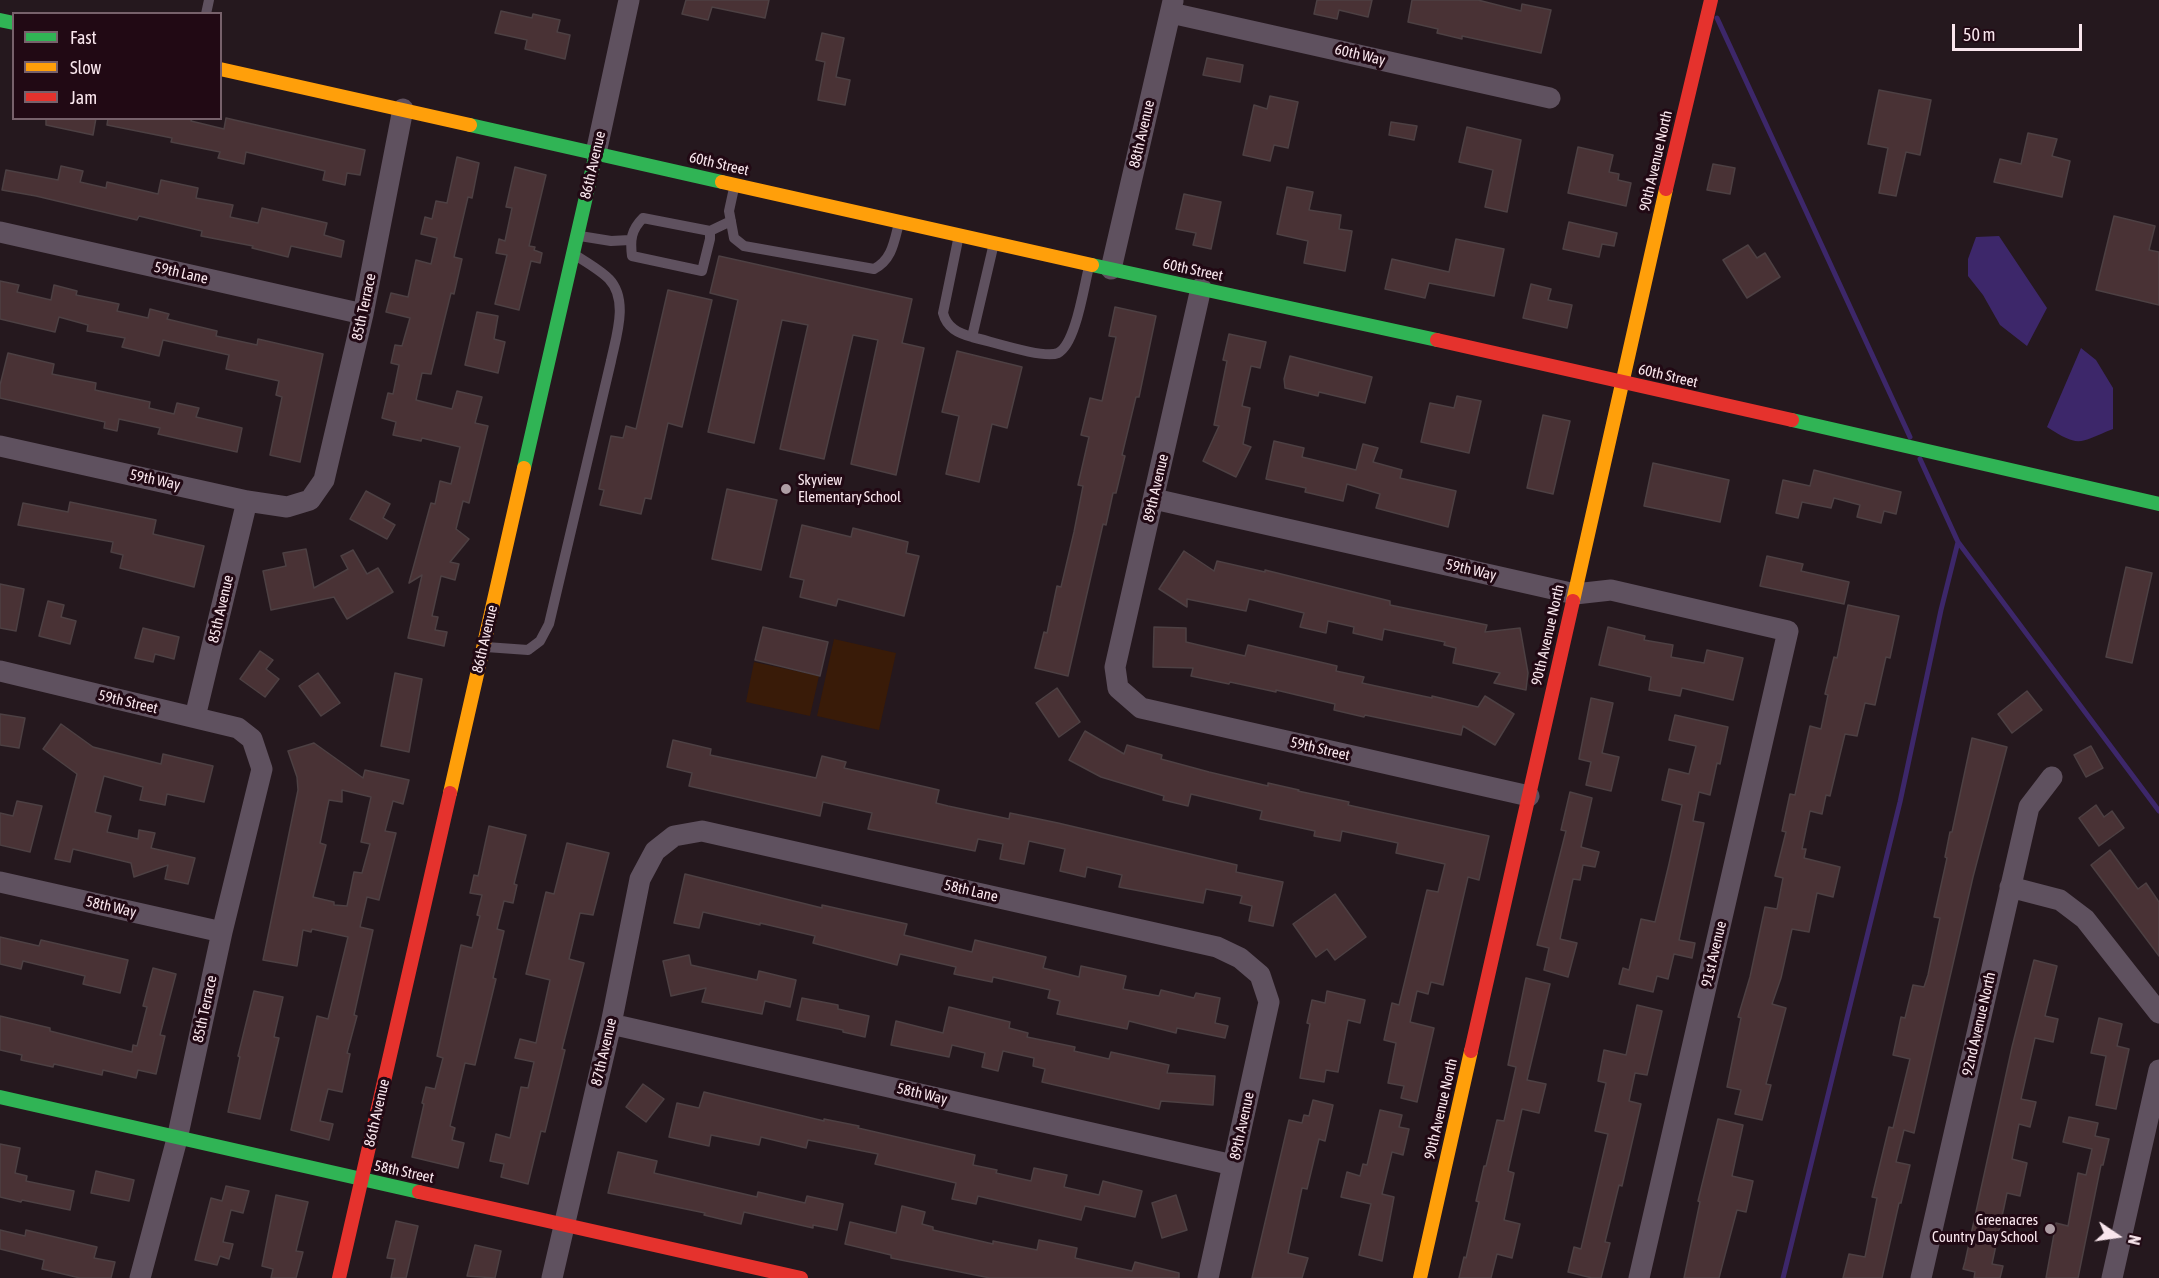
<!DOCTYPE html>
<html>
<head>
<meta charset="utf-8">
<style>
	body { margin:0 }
	#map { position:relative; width:2159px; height:1278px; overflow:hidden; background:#25181e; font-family:"Asap Condensed",sans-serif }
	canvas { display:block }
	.legend { position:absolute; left:12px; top:12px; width:210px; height:108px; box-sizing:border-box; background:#210914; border:2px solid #77616b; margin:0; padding:8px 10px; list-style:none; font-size:18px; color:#f9e6ed }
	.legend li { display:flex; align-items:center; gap:12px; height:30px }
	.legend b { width:30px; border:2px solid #77616b }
	.north { position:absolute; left:2087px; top:1206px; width:60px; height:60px; -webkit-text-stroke:4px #210914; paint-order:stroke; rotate:103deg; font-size:16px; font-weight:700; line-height:24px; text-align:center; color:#f9e6ed }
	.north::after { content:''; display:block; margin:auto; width:21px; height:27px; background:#f9e6ed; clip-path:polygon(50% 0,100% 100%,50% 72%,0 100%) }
	.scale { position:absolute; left:1952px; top:24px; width:130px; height:27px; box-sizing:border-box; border:3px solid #f9e6ed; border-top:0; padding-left:8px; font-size:18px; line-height:21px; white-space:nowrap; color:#f9e6ed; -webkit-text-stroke:4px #210914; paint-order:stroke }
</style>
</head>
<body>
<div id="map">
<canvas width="2159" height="1278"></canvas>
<ul class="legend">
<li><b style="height:8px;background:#30b455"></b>Fast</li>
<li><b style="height:8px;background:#ff9f0a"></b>Slow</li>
<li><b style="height:8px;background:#e5322d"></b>Jam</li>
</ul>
<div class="north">N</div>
<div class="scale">50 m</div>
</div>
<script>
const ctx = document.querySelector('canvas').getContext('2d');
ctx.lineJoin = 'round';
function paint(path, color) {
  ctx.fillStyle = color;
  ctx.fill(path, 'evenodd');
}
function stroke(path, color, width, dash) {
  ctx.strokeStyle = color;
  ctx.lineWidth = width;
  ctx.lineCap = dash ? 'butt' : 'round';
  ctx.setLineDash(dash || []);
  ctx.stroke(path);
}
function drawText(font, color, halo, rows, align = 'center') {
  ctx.font = font + ' "Asap Condensed",sans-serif';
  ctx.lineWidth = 6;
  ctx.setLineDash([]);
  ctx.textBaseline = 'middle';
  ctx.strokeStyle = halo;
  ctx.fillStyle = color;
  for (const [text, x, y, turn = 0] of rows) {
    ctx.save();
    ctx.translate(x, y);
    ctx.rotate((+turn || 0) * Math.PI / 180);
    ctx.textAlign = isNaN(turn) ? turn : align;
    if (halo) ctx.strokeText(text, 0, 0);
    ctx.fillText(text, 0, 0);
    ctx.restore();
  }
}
paint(new Path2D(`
	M834,639L896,653L879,730L817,716Z
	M754,662L819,676L810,716L746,702Z`), '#391b08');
paint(new Path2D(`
	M1999,236L2047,308L2027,346L2000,325L1983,295L1968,276V259L1976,237Z
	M2081,348L2096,360L2113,388V429C2078,443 2080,448 2047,427Z`), '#3d276a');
stroke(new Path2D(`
	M1717,18L1910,437
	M1920,459L1958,542L2159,811
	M1783,1278L1900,802L1941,610L1958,542`), '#3d276a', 5);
const building = new Path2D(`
	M686,0H769L765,18L712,7L708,20L682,14Z
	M1317,0H1372L1368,17L1339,10L1337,19L1314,14Z
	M1412,0H1478L1521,11L1522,4L1551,10L1541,53L1462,36V39L1437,33L1438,29L1408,22Z
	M501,11L532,18L533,14L560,20L557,32L570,35L565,59L525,49L527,40L495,33Z
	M822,33L844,38L836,77L850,80L845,105L818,100L825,62L816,60Z
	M1207,58L1243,65L1240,82L1203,75Z
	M1879,90L1931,100L1920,155L1906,152L1896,196L1879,193L1888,148L1868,144Z
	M1270,96L1298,102L1288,148L1274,145L1270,161L1243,155L1254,105L1267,109Z
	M46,118H96L93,135L46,125Z
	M108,118H192L191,121L224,129L226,118L365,150L360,175L347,173L345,185L323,180L325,171L246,152L244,164L218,158L220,152L171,142L172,138L107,125Z
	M1391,122L1417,126L1414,140L1389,135Z
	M1467,127L1521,140L1507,212L1485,207L1493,170L1459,162Z
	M2028,133L2057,139L2052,156L2070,161L2062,197L1994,182L2000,159L2021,164Z
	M1578,147L1613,155L1609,172L1619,174L1618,180L1631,183L1626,206L1568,193Z
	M457,157L479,163L472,198L468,197L454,257L462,259L454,294L451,293L431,374L422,373L416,400L452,409L457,391L482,397L475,423L488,426L469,503L463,501L456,529L469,539L450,562L459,564L455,580L441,576L432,616L438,617L435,630L447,632L444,646L408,638L422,575L409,583L431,503L435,504L440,481L451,484L460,447L422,438L421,441L393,435L396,422L382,418L388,393L393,394L399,365L391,363L395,345L402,346L410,318L386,312L391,293L408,297L416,260L431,264L437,238L421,234L425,217L432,219L436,201L447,203Z
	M1713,164L1735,168L1730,194L1707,190Z
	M61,166L83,171L80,182L106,188L107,182L158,194L161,180L198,188L196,198L233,205L230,217L258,223L262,208L327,223L324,235L344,241L341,257L291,246L288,257L252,248L253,246L201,236L202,231L139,216L137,220L36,196L2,190L6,170L58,180Z
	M515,167L546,175L529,246L535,247L534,250L542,253L540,263L531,261L519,310L495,304L507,255L496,253L499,239L505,241L512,208L506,207Z
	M1287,187L1313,192L1309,210L1341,215L1339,229L1352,231L1345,271L1304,263L1308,241L1277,234Z
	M1184,194L1221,202L1211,249L1193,245L1196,233L1176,229Z
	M2114,216L2155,226L2149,250L2159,252V305L2096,290Z
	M1569,222L1617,233L1614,246L1602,244L1599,257L1563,249Z
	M1456,239L1504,249L1494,296L1429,283L1425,298L1385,289L1392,259L1449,272Z
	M1748,245L1757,258L1765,253L1780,277L1747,298L1723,260Z
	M719,256L912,299L902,343L924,348L896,475L851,464L878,340L853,335L824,459L780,449L808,325L782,320L754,443L708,432L738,300L710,293Z
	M0,281L19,285L17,292L51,300L54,285L77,291L76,295L119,304L117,311L148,318L150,309L169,314L167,319L217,331L216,336L257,345L258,339L323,354L300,462L270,455L282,397L276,395L279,381L226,369L229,355L163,340L159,356L122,347L125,338L87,331L88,325L59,317L55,332L0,319Z
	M1531,284L1551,289L1548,300L1572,305L1567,328L1523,318Z
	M668,290L712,300L682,427L668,423L651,499L645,498L641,514L600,505L604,490L599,489L611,436L623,438L626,426L636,429Z
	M1115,307L1156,316L1139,397H1136L1122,455L1125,456L1116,493H1113L1106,525L1103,524L1068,676L1035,668L1044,632L1047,633L1057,586L1061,587L1074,532L1083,486L1078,485L1089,437L1081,435L1090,398L1102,401L1116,337L1109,336Z
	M477,312L498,316L494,339L505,342L498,373L465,365Z
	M1229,334L1266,342L1260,368L1251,366L1242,406L1250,408L1243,444L1251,447L1236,477L1203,461L1219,426L1214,425L1227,361L1223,360Z
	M957,351L1022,367L1007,428L992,424L979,482L946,474L959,416L942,412Z
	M8,353L54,364L52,374L96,383L95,390L150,402L149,408L174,414L177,403L199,408L196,417L242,428L237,452L158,434L160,428L119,419L117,431L104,428L105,422L0,398V385Z
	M1290,356L1372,377L1365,403L1319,392L1318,396L1285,388L1284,379Z
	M1457,396L1481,401L1469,453L1421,442L1430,403L1454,408Z
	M1543,415L1570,421L1553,494L1527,488Z
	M1274,441L1304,448L1302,457L1356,470L1363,444L1378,448L1373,462L1402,470L1400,478L1456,491L1448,527L1376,508L1380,494L1347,484L1343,501L1305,492L1306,488L1266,479Z
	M1653,463L1729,480L1720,522L1644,506Z
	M1814,470L1901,492L1896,514L1884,511L1881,523L1857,517L1860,505L1834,498L1831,508L1802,502L1798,518L1776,513L1783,480L1810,486Z
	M727,489L777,500L761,570L712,559Z
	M366,491L390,504L383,518L395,525L387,539L350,519Z
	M70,502L156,520L153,534L204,546L194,587L120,568L123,555L111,552L113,542L18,525L23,503L68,512Z
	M802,525L851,537L853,528L908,542L906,553L919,556L904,616L838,599L836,606L800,597L804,580L790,577Z
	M306,549L314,588L348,569L341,556L353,550L367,574L378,568L393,592L347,619L334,597L271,610L263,571L286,566L283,553Z
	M1184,551L1214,571L1217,561L1265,572V570L1390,601V605L1487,625L1485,632L1520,628L1528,673L1526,690L1494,683L1500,673L1453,663L1456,648L1444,645L1445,642L1384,629L1382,640L1353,633L1354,627L1328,621L1326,633L1300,627L1304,613L1249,599L1246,611L1187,599V607L1159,589Z
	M1767,556L1803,564L1801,571L1849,582L1844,604L1760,586Z
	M2126,567L2152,573L2132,663L2106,657Z
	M0,584L24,589L16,631L0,628Z
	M48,601L64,605L61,617L76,621L70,644L39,636Z
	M1848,605L1899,616L1890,658L1886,657L1875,705L1865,703L1857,736L1845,734L1830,796L1826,795L1822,814L1810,811L1802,849H1806L1804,858L1840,867L1833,897L1817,893L1809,932L1792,929L1781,978L1772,1004L1786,1008L1766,1084L1771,1085L1762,1120L1735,1114L1741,1090L1727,1087L1741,1018L1738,1017L1750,977L1765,907L1777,909L1783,878L1775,876L1786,832L1782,831L1790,794L1795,795L1810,726L1821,729L1828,695L1825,694L1834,657L1837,658Z
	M763,627L828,642L820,676L755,660Z
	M1154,627L1186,628V642L1245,656L1248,645L1337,666L1336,671L1364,677L1362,683L1432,698V696L1478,707L1485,696L1514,714L1495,745L1463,726L1461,735L1365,715L1364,717L1334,710L1335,704L1276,690V692L1230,682L1229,684L1191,676L1193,668L1153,667Z
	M1608,627L1645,636L1644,640L1673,645L1671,657L1704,663L1707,650L1743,658L1733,700L1682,688L1680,696L1649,690L1651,677L1599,665Z
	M143,628L179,637L174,659L155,654L153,662L135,658Z
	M260,651L273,660L266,669L279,679L265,697L240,679Z
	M318,673L340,703L321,716L299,686Z
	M395,673L422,679L409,752L381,746Z
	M1057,688L1080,722L1059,737L1036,703Z
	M2027,691L2042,710L2012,733L1998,714Z
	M1591,698L1613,703L1602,753L1619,757L1611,791L1586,785L1591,762L1579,759Z
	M0,714L25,718L19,748L0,745Z
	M1675,715L1728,727L1720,764L1717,763L1710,795L1699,792L1693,821L1704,823L1679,940L1695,943L1692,958L1674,954L1668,979L1657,976L1653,992L1619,984L1623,968L1629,970L1641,919L1655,922L1669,864L1682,805L1662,800L1669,769L1689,774L1696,746L1669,740Z
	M61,724L93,747L161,764L163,754L213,766L204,802L167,794L165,805L140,800L143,787L104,776L95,812L111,816L107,832L138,839L139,830L155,833L151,848L195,858L188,884L165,879L168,865L134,877L131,863L73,849L70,862L55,859L77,774L43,749Z
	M1085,731L1124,754L1127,745L1162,755L1161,759L1209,772L1268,786V783L1299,790L1298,791L1349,802L1348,805L1489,836L1479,880L1468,877L1443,985L1431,982L1428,994L1417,991L1410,1022L1434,1028L1417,1102L1401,1098L1404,1086L1388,1083L1396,1043L1384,1040L1392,1003L1399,1005L1427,890L1438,892L1445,864L1396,853L1398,843L1342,831L1340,841L1314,836L1315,831L1260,819L1262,811L1191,794L1188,806L1163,800L1164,796L1101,777L1069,760Z
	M1972,738L2007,747L1973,877L1914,1133L1904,1130L1896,1162L1910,1165L1901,1203H1899L1882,1278H1843L1849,1254L1865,1257L1877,1198L1872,1197L1889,1127L1893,1128L1910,1059L1893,1055L1901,1017L1905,1018L1913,985L1924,987L1928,975L1940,918L1934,917L1947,858L1945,857L1950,832H1952Z
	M673,740L711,749L710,755L816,778L822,756L846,762L844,768L939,790L936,803L948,806L1009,819L1010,813L1058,823L1237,865L1236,872L1283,882L1273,926L1249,921L1252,906L1240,903L1242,896L1206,889L1203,903L1119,887L1122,875L1087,867L1085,877L1060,871L1065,849L1029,841L1024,864L1000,859L1003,844L978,839L975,851L868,829L872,813L823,802L820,816L689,786L692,773L667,767Z
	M314,743L363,778L365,770L409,780L403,804L393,801L385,831L396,833L379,900L367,897L360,927L373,930L354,1015L357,1016L347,1053L350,1054L342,1092L328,1089L320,1121L333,1124L329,1140L291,1130L317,1016L328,1019L348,937L312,929L311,932L303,930L297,966L263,960L298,790L297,777L288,751ZM342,790L371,797L361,842L370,844L362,873L354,872L347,906L334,905V902L313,897L326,845L320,843L329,800L342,802Z
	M2091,746L2103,768L2086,777L2074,755Z
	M1570,792L1592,798L1581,847L1599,852L1595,867L1583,865L1580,880L1573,879L1560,939L1577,943L1568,977L1544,970L1549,948L1537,945L1566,831L1561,830Z
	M17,801L42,806L30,852L0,845V813L13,816Z
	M2096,805L2104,817L2112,811L2124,828L2099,846L2079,818Z
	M489,826L526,835L514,884L517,885L513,903L504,901L497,929L504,931L493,978L496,979L475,1065L465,1063L450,1126L455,1128L452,1140L464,1143L458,1168L412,1157L424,1104L422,1103L426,1087L435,1089L443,1058L437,1056L461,945L472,948L480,916L477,915L482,895L470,893L474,875L478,876Z
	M567,843L609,853L593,915L580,913L569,959L584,963L562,1049L565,1050L545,1132L541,1131L528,1184L501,1177L504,1164L490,1161L496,1134L510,1138L521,1087L528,1088L534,1062L515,1058L520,1039L536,1043L550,980L526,974L546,892L554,894Z
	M2110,850L2138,889L2146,883L2159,902V956L2091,865Z
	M685,874L822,908V905L907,924L904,935L972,952L975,940L1046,957L1043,968L1079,977L1081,966L1126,976L1123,989L1159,996L1161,990L1194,998L1196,993L1220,998L1215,1023L1228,1026L1225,1038L1177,1028L1176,1033L1129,1021L1127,1029L1057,1014L1060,1001L1048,998L1050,990L993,977L992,982L954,974L956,967L900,954L897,965L813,943L815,936L760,923V925L703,912L699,928L674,923Z
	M1335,894L1366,937L1335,960L1327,949L1316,957L1293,924Z
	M0,937L39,946L41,940L128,960L120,993L83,984L85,976L23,961L21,969L0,964Z
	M689,955L691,965L757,980L759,971L796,980L790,1007L765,1001L762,1014L702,1002L706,988L671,996L663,961Z
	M2034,960L2057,966L2045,1016L2058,1019L2053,1042L2035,1038L2021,1099L2036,1102L2030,1127L2019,1124L2012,1159L2027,1163L2020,1196L2007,1193L1992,1264L2003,1266L2000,1278H1974L1975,1272L1963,1269L1965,1262L2012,1047Z
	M153,968L176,974L160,1035L165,1036L156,1074L138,1070L136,1078L103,1070L102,1075L54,1064L53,1067L21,1060L22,1055L0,1050V1016L50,1028V1031L132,1052L133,1045L137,1046L147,1007L143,1006Z
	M1526,978L1550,984L1527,1080L1546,1084L1539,1113L1522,1109L1508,1171L1514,1173L1504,1220L1520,1224L1512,1258L1497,1254L1491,1278H1459L1464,1257L1466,1258L1479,1202L1476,1201L1484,1166H1486L1497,1120L1504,1121L1516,1067L1508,1065Z
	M254,991L283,997L274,1037L279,1038L260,1119L228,1112L240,1057L238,1056Z
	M1327,991L1365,1000L1360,1023L1348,1020L1338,1072L1326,1070L1324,1082L1300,1078L1310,1024L1307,1023L1312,1000L1325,1003Z
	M802,998L838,1005V1009L869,1016L865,1037L843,1032V1030L797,1020Z
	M1637,1005L1662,1011L1647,1075L1635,1073L1629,1101L1641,1104L1622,1186L1619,1185L1605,1242L1610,1243L1601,1278H1592L1568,1272L1574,1247L1581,1249L1608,1134L1595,1131L1606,1083L1598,1081L1604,1050L1626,1055Z
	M949,1007L1010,1022L1009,1028L1028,1033L1027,1037L1075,1047L1074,1051L1109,1059L1111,1052L1169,1065L1167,1073L1215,1076L1213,1105L1161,1101L1159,1109L1042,1082L1045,1069L1033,1066L1034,1058L1003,1051L998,1071L982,1067L985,1053L952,1045L949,1057L891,1045L896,1021L943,1033Z
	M2099,1018L2122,1024L2117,1046L2129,1049L2116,1109L2096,1105L2106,1056L2091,1053Z
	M643,1084L664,1099L646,1122L626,1107Z
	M704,1092L824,1121V1119L859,1126L858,1128L975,1155L973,1165L997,1170L996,1173L1031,1181L1034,1168L1067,1175L1064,1187L1099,1195L1103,1181L1142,1191L1135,1217L1085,1206L1081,1220L978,1196L976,1204L952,1199L956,1183L875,1164L878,1154L808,1140L806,1148L761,1137L759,1145L711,1135L709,1146L669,1137L677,1103L699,1108Z
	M1313,1100L1333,1105L1325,1141L1319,1139L1307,1189L1302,1188L1288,1253L1308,1258L1302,1278H1252L1289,1120L1302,1123L1304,1115L1309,1116Z
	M1380,1110L1402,1115L1399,1127L1409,1129L1403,1155L1392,1152L1382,1194L1394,1197L1382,1261L1359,1255L1371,1204L1341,1197L1347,1172L1360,1176L1363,1164L1367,1165Z
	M2069,1117L2098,1123L2095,1136L2109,1139L2103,1165H2101L2078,1278H2046L2056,1223L2068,1226L2078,1173L2086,1175L2092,1149L2063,1142Z
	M1718,1119L1743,1125L1732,1176L1753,1181L1746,1212L1737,1210L1719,1278H1684L1700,1202L1698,1201Z
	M0,1144L20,1148L15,1173L27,1176L26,1181L74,1191L70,1210L22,1200L21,1202L0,1197Z
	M618,1152L657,1161L654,1173L757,1197L758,1192L805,1203L807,1196L843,1204L837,1230L813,1225V1228L744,1212L741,1224L704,1215L705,1213L608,1193Z
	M96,1171L134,1180L129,1201L91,1193Z
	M226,1186L249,1191L243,1213L231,1210L223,1242L233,1244L229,1259L220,1256L217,1265L195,1260L211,1198L222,1201Z
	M276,1195L308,1202L296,1251L303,1252L296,1278H271L273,1269L262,1266Z
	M1176,1195L1187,1230L1162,1238L1152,1203Z
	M902,1206L925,1212L922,1224L933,1227V1230L993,1244V1241L1037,1250L1039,1240L1077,1248L1075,1258L1132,1271L1135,1262L1179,1273V1278H990L891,1258V1255L845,1244L850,1222L896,1233Z
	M396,1221L418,1226L406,1278H391L395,1259L387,1258Z
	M0,1230L25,1236L26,1230L97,1247L94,1258L115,1262L111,1278H80L42,1269L44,1260L0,1249Z
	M475,1245L501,1251L495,1278L467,1276Z`);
paint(building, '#493235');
stroke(building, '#4d4043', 1.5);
stroke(new Path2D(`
	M206,14L209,0
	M734,188L729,211L734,238L744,246L874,269C892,260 894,242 899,223
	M643,218L710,231V239L702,271L632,256C630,240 631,230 643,218Z
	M710,231L731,221
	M959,235L943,313C947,328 958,333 972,337
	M580,236L611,241L630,240
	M994,243L972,337C990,341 1043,359 1058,353C1076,344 1084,285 1089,267
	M486,647L528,650L540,641L549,624L611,361C616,337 629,300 609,279C600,270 586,262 575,255`), '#5f515f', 10);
stroke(new Path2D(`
	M1171,13L1550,98
	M596,153L629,0
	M0,232L363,314
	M1111,269L1173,1
	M1201,288L1115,667L1118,688L1141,708L1529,796
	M0,446L247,501L287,507L310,500L324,480L363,314L403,109
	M1154,499L1575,594L1611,590L1788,631L1639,1278
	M0,671L238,728L252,739L262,769L222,932L177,1139L140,1278
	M195,717L247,501
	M0,882L222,932
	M2010,887L2060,900L2085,919L2159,1013
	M611,1024L1233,1165
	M552,1278L611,1024L640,879L655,851L674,836L702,831L1217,947L1240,958L1260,975L1269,1002L1208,1278
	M1921,1278L2029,807L2052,777
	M2112,1278L2159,1070`), '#5f515f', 21);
stroke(new Path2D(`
	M0,20L14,23
	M470,125L722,182
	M1092,265L1437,340
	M1792,420L2159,504
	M524,468L596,153
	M0,1097L419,1192`), '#30b455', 14);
stroke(new Path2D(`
	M220,69L470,125
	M722,182L1092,265
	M1573,601L1666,189
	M450,793L524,468
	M1420,1278L1471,1051`), '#ff9f0a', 14);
stroke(new Path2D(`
	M1666,189L1711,0
	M1437,340L1792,420
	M1471,1051L1573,601
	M419,1192L801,1278
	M339,1278L450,793`), '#e5322d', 14);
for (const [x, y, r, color] of [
	[786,489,6,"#af9ea5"],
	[2050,1229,6,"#af9ea5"]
]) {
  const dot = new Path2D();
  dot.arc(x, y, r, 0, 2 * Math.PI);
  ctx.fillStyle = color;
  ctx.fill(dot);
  stroke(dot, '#210914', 2);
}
drawText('15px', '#f9e6ed', '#210914', [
	["60th Way",1360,55,13],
	["88th Avenue",1142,134,-77],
	["90th Avenue North",1656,161,-77],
	["60th Street",719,164,13],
	["86th Avenue",593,165,-77],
	["60th Street",1193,270,12],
	["59th Lane",181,273,13],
	["85th Terrace",364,307,-78],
	["60th Street",1668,376,13],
	["59th Way",155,480,12],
	["89th Avenue",1156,488,-77],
	["59th Way",1471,570,13],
	["85th Avenue",221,609,-77],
	["90th Avenue North",1548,635,-77],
	["86th Avenue",485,639,-77],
	["59th Street",128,702,13],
	["59th Street",1320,749,13],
	["58th Lane",971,891,13],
	["58th Way",111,907,13],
	["91st Avenue",1714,954,-77],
	["85th Terrace",205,1009,-78],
	["92nd Avenue North",1979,1024,-77],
	["87th Avenue",604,1052,-77],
	["58th Way",922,1094,13],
	["90th Avenue North",1441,1109,-77],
	["86th Avenue",377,1113,-77],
	["89th Avenue",1242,1126,-78],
	["58th Street",404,1172,12]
]);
drawText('15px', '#f9e6ed', '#210914', [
	["Skyview",798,480],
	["Elementary School",798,497],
	["Greenacres",2038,1220,"right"],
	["Country Day School",2038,1237,"right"]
], 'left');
</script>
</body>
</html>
